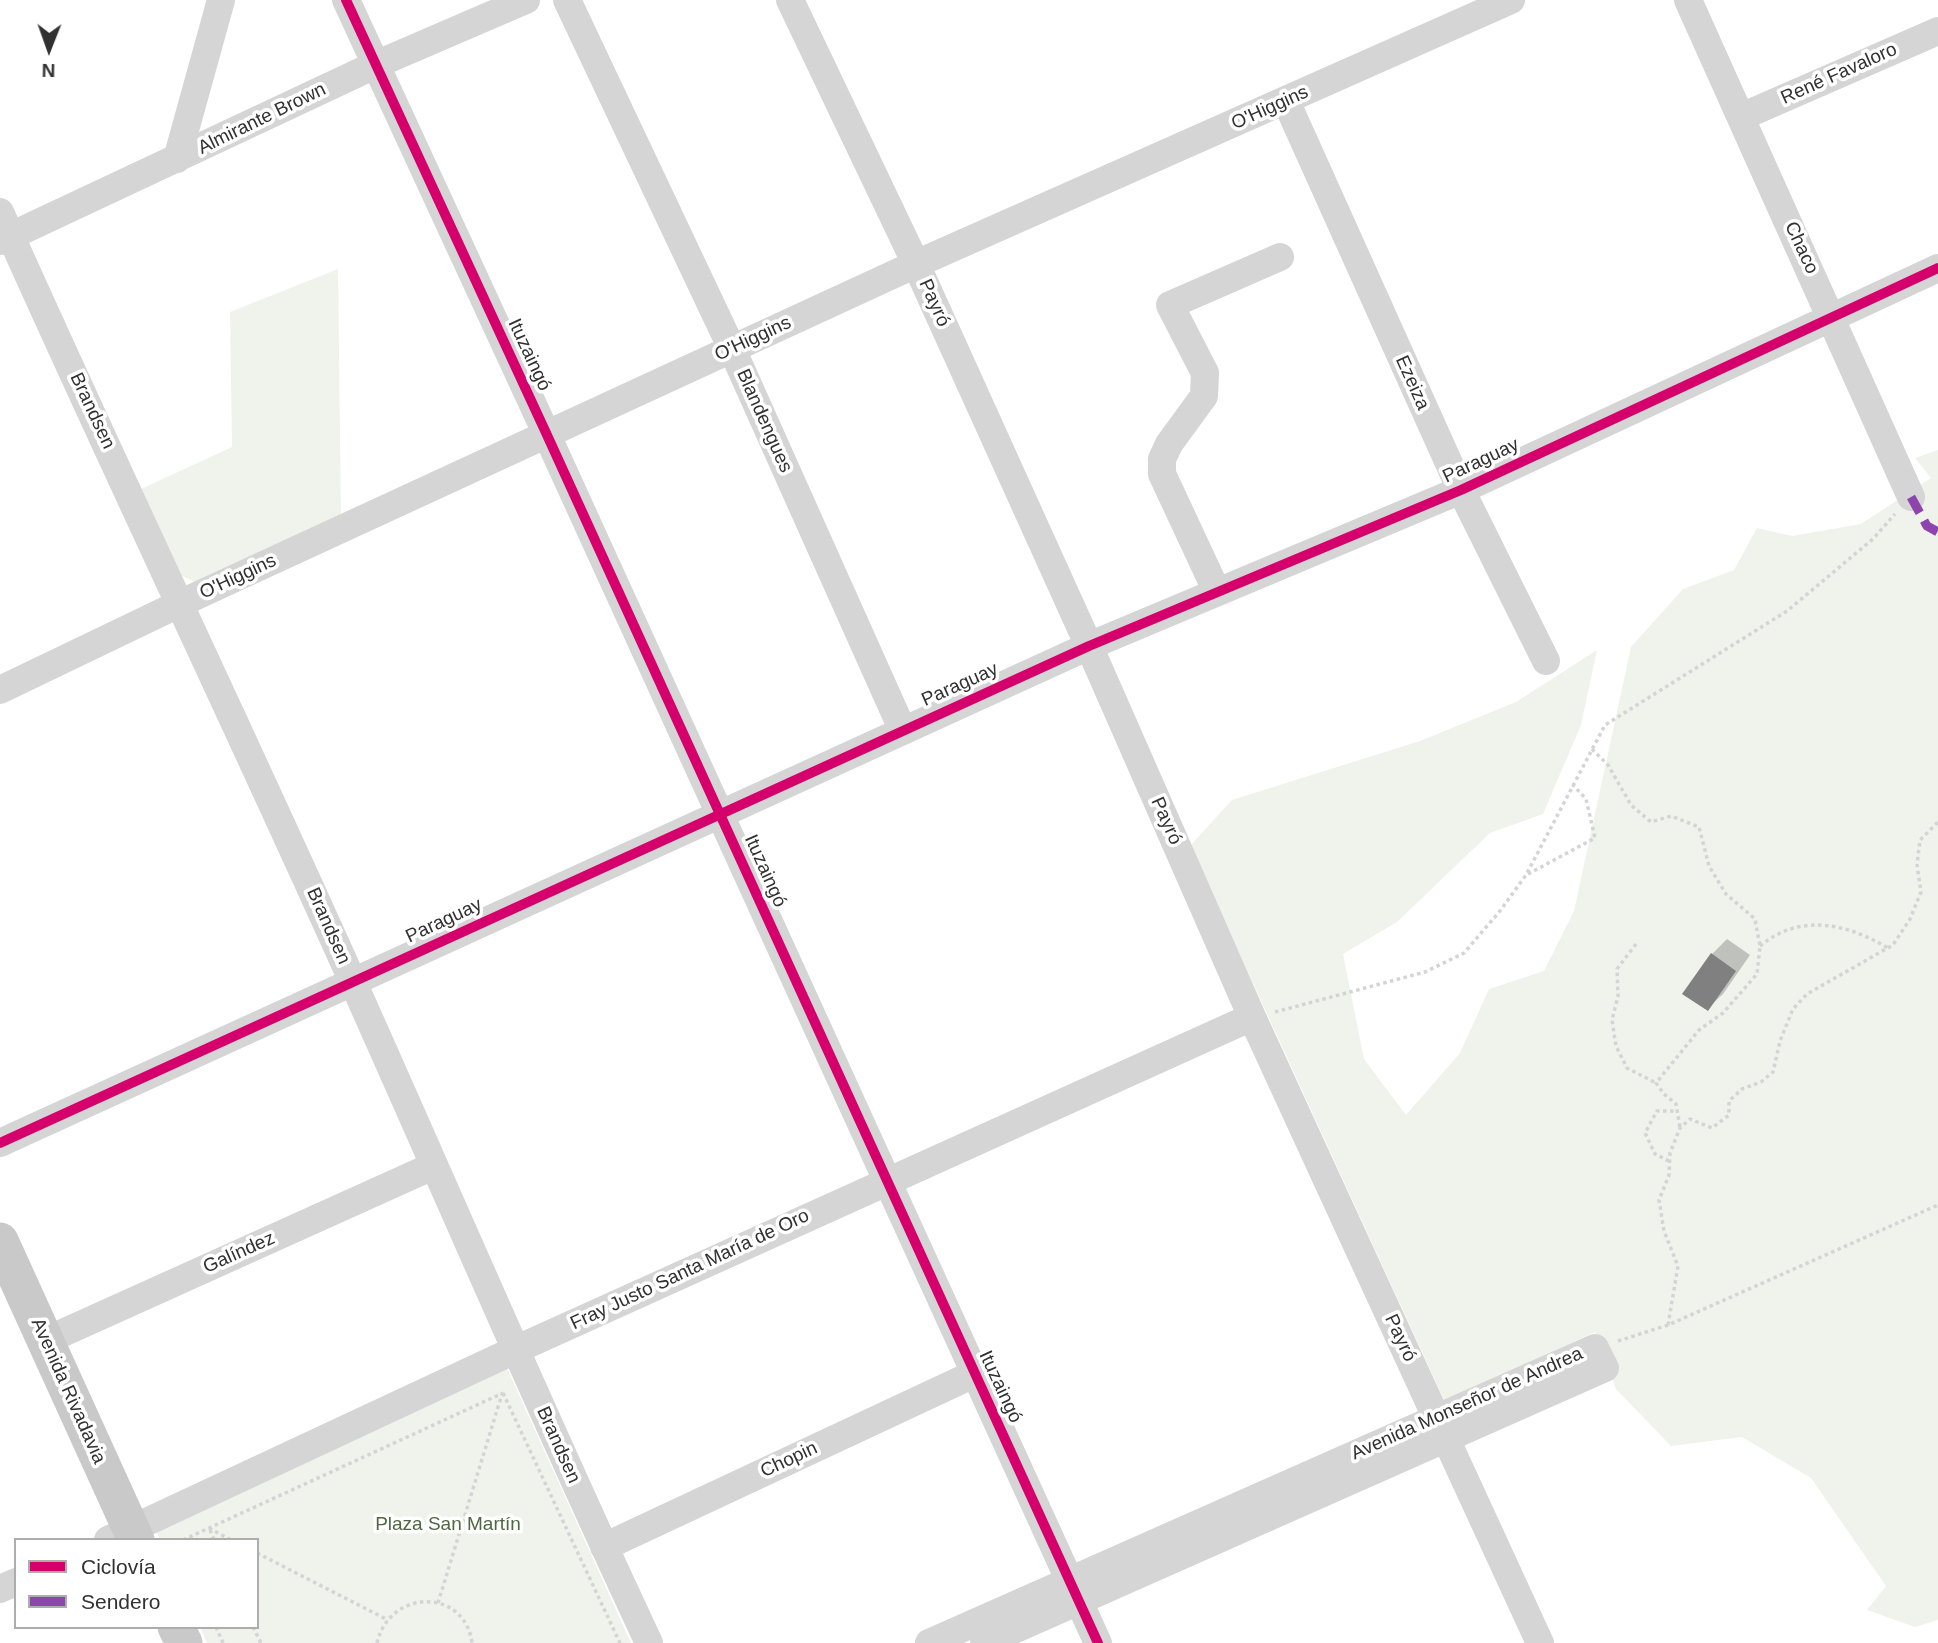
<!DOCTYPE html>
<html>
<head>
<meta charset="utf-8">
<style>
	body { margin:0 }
	#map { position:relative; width:1938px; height:1643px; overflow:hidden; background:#fff; font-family:Helvetica,sans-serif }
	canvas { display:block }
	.legend { position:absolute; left:14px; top:1538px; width:245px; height:91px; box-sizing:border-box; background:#fff; border:2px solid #adadad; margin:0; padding:9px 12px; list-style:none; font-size:21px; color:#313131 }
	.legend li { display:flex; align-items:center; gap:14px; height:35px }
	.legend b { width:35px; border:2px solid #adadad }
	.north { position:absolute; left:14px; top:14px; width:70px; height:70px; -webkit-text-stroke:5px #fff; paint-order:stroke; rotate:181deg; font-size:19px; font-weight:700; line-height:28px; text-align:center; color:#313131 }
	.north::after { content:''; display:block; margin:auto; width:24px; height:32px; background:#313131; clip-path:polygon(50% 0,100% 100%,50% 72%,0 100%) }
</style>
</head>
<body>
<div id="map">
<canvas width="1938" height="1643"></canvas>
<ul class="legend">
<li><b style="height:9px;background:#d6006c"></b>Ciclovía</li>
<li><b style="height:9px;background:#8e44ad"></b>Sendero</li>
</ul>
<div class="north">N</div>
</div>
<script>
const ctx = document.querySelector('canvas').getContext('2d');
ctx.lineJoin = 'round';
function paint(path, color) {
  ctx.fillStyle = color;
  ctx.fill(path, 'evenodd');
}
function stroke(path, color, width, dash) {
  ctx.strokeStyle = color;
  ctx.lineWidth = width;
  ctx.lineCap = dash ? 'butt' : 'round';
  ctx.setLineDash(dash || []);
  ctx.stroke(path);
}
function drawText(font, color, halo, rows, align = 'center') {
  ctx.font = font + ' Helvetica,sans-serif';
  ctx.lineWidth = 7;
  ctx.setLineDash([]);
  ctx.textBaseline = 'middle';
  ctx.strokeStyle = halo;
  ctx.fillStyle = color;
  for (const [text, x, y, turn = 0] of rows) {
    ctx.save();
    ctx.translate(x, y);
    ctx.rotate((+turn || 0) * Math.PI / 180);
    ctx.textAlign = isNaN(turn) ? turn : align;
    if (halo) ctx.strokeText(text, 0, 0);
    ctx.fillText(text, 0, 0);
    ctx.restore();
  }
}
paint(new Path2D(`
	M338,269L341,520L195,582L180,575L139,490L232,447L230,312Z
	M1938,450V1620L1915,1627L1867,1610L1886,1586L1811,1478L1742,1437L1671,1446L1616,1389L1595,1332L1445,1402L1190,846L1232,800L1420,741L1516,702L1597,650L1581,725L1543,814L1490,833L1397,922L1343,954L1364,1059L1406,1115L1460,1053L1489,989L1544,971L1574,911L1631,647L1683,589L1734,570L1757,528L1792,536L1861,524L1931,478L1915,458Z
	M507,1368L631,1643H207L200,1627H257V1540H160L156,1530Z`), '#eff3ec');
paint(new Path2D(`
	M1727,939L1750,955L1723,994L1707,1009L1685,993L1712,954Z`), '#0003');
paint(new Path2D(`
	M1711,953L1736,971L1708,1011L1682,994Z`), '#808080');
stroke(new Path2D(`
	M1592,749L1608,765L1631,805L1651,822L1671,816L1699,827L1709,866L1726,894L1755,919L1760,946L1757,974L1723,1013L1699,1030L1656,1083L1664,1094L1676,1104L1680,1127
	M1528,874L1595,838L1586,799L1573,785
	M1636,944L1617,969L1618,996L1612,1020L1616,1046L1627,1068L1656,1083
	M1760,946C1800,913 1846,923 1888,948
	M1275,1012L1425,972L1464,953L1500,911L1526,875L1605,725L1787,611L1873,539L1895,514
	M1669,1161L1655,1154L1645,1133L1657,1111H1678
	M1668,1325L1678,1266L1664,1231L1659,1200L1669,1175L1670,1153L1680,1128L1690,1119L1712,1128L1729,1115V1101L1742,1089L1761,1082L1773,1072L1780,1041L1793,1009L1807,994L1893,945L1910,919L1921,892L1917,865L1920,840L1938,822
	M1618,1341L1668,1325L1938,1205
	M503,1393L620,1643
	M209,1528L231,1540
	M210,1530L214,1540
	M183,1540L503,1393
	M257,1553L388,1620
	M438,1603L502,1394
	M216,1627L223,1643
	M253,1627L261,1643
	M377,1643C390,1588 465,1588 472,1643`), '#d4d4d4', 3.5, [3.5, 3.5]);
stroke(new Path2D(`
	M346,0L547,435L1098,1643
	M567,0L732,349L903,731
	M790,0L916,264L1089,646L1252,1017L1540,1643
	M1688,0L1911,497
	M1286,101L1461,490L1546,661
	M1741,117L1938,31
	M177,159L221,0
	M0,212C115,470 237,723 352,980C451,1201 546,1424 649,1643
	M0,241L375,65L526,0
	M1217,592L1162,474V459L1169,444L1204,396L1205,373L1170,305L1280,257
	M0,690L181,603L916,264L1511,0
	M0,1143L1089,646L1461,490L1938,268
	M45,1341L433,1166
	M108,1540L515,1350L1252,1017
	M604,1547L974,1374
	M0,1589L16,1582
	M929,1643L1595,1348L1605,1368L984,1643`), '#d5d5d5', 28);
stroke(new Path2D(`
	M0,1241L136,1540
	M176,1627L184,1643`), '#c9c9c9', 37);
stroke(new Path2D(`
	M1911,497L1927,526L1938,532`), '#8e44ad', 9, [18, 9]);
stroke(new Path2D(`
	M346,0L547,435L1098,1643
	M0,1143L1089,646L1461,490L1938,268`), '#d6006c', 10);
drawText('19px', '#313131', '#fff', [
	["René Favaloro",1839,74,-24],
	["O'Higgins",1270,108,-24],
	["Almirante Brown",262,119,-26],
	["Chaco",1801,248,65],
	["Payró",934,303,66],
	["O'Higgins",753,339,-25],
	["Ituzaingó",529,355,65],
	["Ezeiza",1412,383,66],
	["Brandsen",92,411,65],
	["Blandengues",764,421,66],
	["Paraguay",1481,461,-25],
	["O'Higgins",238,577,-25],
	["Paraguay",960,685,-24],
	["Payró",1166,821,66],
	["Ituzaingó",765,871,66],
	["Paraguay",444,921,-25],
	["Brandsen",328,926,66],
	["Galíndez",239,1253,-24],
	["Fray Justo Santa María de Oro",690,1270,-25],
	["Payró",1400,1338,65],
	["Ituzaingó",1000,1387,65],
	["Avenida Rivadavia",68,1391,66],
	["Avenida Monseñor de Andrea",1467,1404,-24],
	["Brandsen",558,1445,66],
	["Chopin",789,1460,-25]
]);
drawText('19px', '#506842', '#fff', [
	["Plaza San Martín",448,1525]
]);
</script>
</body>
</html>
